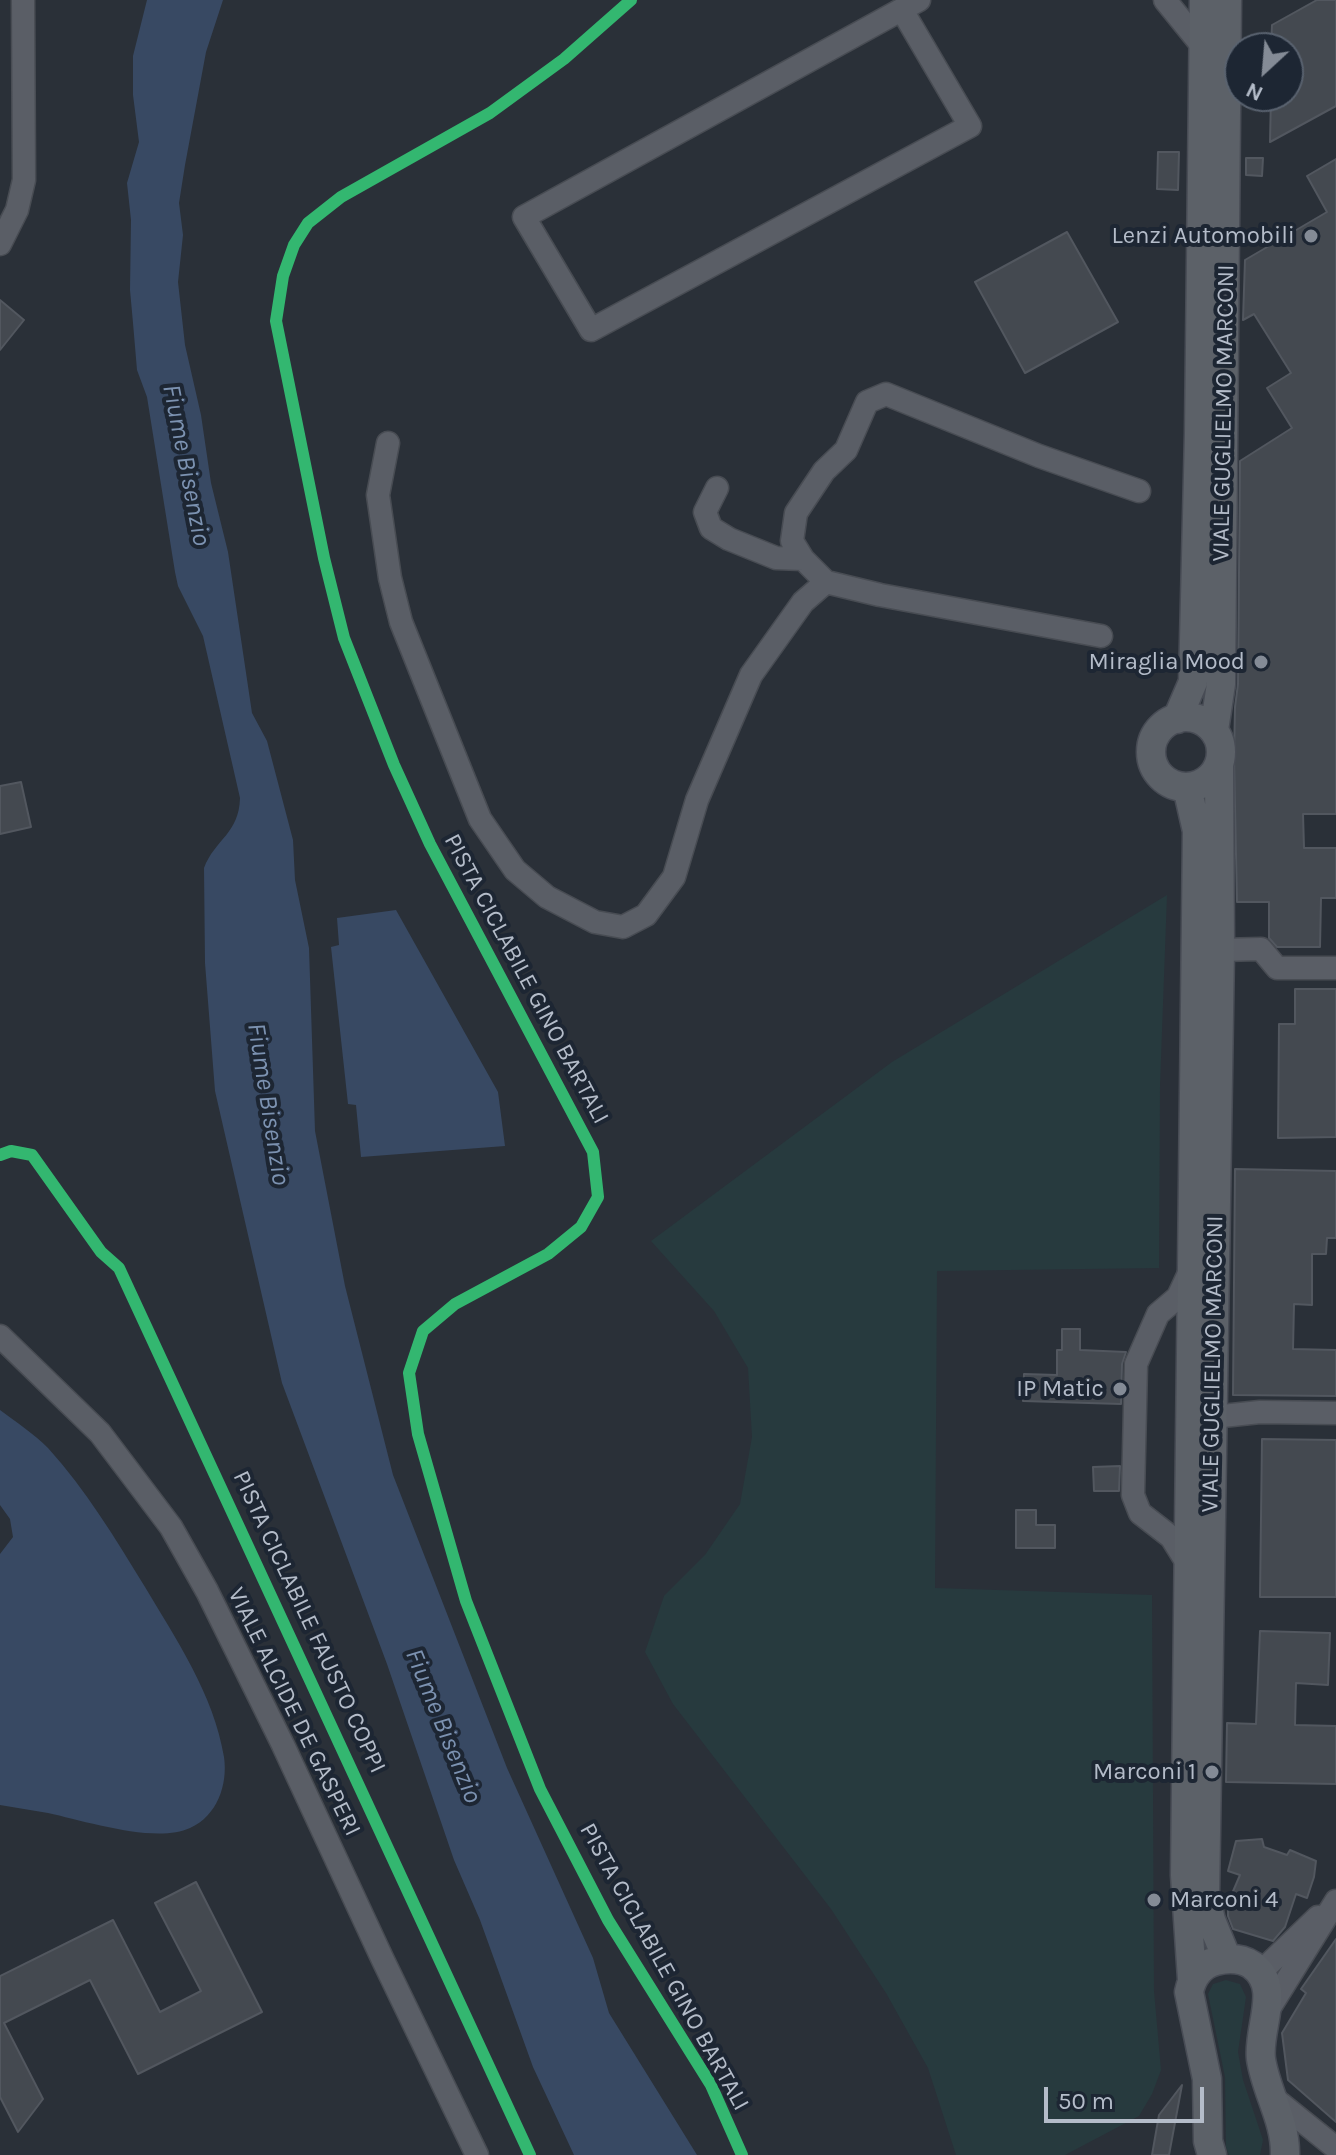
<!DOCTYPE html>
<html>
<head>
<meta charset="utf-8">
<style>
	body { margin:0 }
	#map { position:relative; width:1336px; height:2155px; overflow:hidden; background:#2a3038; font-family:Karla,sans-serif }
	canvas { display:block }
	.north { position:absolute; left:1224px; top:32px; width:80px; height:80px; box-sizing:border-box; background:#1d2633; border:2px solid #59626f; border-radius:50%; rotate:206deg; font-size:22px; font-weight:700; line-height:32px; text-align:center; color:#b4bcc9 }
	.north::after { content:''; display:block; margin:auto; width:28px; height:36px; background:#848b96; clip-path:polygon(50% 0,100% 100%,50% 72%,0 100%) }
	.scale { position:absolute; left:1044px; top:2087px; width:160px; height:36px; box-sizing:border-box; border:4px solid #b4bcc9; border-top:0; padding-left:10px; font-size:24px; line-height:28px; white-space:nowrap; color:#b4bcc9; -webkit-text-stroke:6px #1d2633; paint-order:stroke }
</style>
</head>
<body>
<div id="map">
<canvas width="1336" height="2155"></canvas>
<div class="north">N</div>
<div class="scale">50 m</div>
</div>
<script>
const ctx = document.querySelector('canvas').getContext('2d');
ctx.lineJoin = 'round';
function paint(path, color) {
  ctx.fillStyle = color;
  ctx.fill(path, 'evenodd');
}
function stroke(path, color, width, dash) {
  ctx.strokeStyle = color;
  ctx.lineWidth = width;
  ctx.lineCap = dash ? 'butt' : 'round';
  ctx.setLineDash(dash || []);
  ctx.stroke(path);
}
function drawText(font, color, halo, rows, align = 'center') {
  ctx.font = font + ' Karla,sans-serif';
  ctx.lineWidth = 8;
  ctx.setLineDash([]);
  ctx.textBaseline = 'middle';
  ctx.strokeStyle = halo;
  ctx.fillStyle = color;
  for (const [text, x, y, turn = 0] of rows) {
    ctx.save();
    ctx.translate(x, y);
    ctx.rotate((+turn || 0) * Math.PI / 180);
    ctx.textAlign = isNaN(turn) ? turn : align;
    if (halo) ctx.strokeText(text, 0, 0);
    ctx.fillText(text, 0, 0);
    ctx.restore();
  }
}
paint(new Path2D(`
	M1167,895L1160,1086L1159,1268L937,1271L935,1588L1152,1595L1154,1991L1161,2070L1152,2094L1139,2116L1065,2155H956L928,2068L886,1993L831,1909L673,1704L645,1652L664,1596L705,1555L740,1504L752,1437L748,1368L714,1311L651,1241L892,1062Z
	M1226,1980L1240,1984L1246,1997L1238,2052L1243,2080L1263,2140L1260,2155H1229L1226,2147L1225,2077L1208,1994L1213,1984Z`), '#273a3e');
paint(new Path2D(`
	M147,0H223L206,52L185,165L179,203L183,235L178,282L185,345L201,415L211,483L228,552L252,713L267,741L293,840L295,880L309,948L315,1131L345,1286L393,1475L507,1768L593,1958L609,2013L697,2155H574L533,2067L480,1920L454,1860L387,1664L282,1383L215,1091L205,963L204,868C215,839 239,834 240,798L203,636L178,586L175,572L147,397L137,370L133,323L130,290L131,220L127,183L139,142L133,95V56Z
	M396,910L498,1092L505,1146L361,1157L356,1105L348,1104L331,947L339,945L337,918Z
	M0,1410C16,1422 34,1434 48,1448C86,1490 115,1538 145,1587C176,1639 214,1695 224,1757C228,1785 217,1816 190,1828C156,1844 85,1821 48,1813C32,1810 16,1808 0,1805V1554L13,1537L10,1519L0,1505Z`), '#384963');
const building = new Path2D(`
	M1317,0H1336V106L1270,142L1271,96H1288V48H1271L1272,25Z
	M1158,152H1179L1178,190L1157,189Z
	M1246,158H1263L1262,176L1246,175Z
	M1336,159V814H1303L1304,848H1336V898H1321L1320,947H1277L1269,938V902H1237L1234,758L1235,707L1238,684L1240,461L1292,428L1267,388L1291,373L1254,314L1243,320L1245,260L1327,212L1307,176Z
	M1067,232L1118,322L1025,373L975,282Z
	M0,300L24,320L0,350Z
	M21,782L31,827L0,834V786Z
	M1295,989H1336V1137L1278,1138L1279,1024H1295Z
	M1235,1169L1336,1171V1238H1327L1326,1254H1312V1305L1294,1304L1293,1349L1336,1350V1396L1233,1395Z
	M1062,1329H1080V1350L1126,1352L1122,1364L1121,1404L1023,1401L1024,1374L1057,1375V1350H1062Z
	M1262,1439L1336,1440V1597H1260Z
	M1120,1466L1119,1491H1094L1093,1467Z
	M1016,1510H1036V1525H1055V1548H1016Z
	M1260,1631L1330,1633L1328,1685L1296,1683L1295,1725L1336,1726V1784L1226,1782L1227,1723L1256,1724Z
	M1262,1839L1264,1847L1287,1855L1290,1850L1316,1861L1314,1877L1307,1898L1296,1894L1285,1927L1273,1941L1233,1929L1228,1916V1903L1240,1875L1228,1871L1236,1841Z
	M196,1882L262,2012L138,2074L90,1980L4,2023L43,2099L18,2132L0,2097V1976L113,1920L160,2012L201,1991L155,1903Z
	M1336,1939V2122L1288,2080L1282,2033L1306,1993L1301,1989Z
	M1182,2085L1169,2155H1152L1159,2115Z`);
paint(building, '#444950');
stroke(building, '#52575f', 2);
const minor = new Path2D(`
	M1165,0L1204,48
	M902,10L970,126L591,330L524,217L919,0
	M0,244L17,210L24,180L23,0
	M388,443L378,495L390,578L401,622L480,819L515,870L547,897L595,922L623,927L646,915L674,877L697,800L751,675L803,602L826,582
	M717,488L705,512L711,528L729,539L776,558L803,559
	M1101,636L880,595L826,582L803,559L792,541L796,513L824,471L846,450L867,402L886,394L1039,456L1139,491
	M1220,950L1261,949L1277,968H1336
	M0,1336L100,1433L171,1527L207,1591L283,1745L382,1958L477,2155
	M1213,1417L1260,1412L1336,1413
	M1189,1566L1171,1537L1140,1513L1133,1495L1136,1364L1158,1314L1178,1297L1191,1269
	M1256,1969L1268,1965L1318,1917
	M1264,2017L1336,1901
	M1270,2095L1336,2148`);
const major = new Path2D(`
	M1151 752a35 35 0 1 1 70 0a35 35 0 1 1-70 0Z
	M1177,719L1193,682L1199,433L1204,0
	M1214,730L1221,684L1227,0
	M1219,765L1220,950L1205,1895L1211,1920L1227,1959
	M1187,787L1197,831L1185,1875L1192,1979
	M1212,2155L1208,2141L1207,2079L1189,1992C1192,1977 1200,1965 1216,1961C1228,1958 1241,1958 1252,1965C1283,1987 1257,2028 1261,2059C1266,2092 1286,2121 1285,2155`);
stroke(minor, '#484c53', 25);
stroke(major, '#484c55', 31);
stroke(minor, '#5a5e66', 22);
stroke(major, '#5c6168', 28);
stroke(new Path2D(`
	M631,0L564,59L490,113L341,197L308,223L294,245L283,276L276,321L324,558L344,638L394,765L430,844L593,1152L598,1197L581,1227L548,1254L455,1304L423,1331L409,1373L418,1434L466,1601L540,1789L608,1920L711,2085L742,2155
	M0,1155L11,1151L32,1155L101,1252L119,1268L530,2155`), '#33b770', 12);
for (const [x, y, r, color] of [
	[1311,236,8,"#848b96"],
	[1261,662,8,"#848b96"],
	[1120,1389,8,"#848b96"],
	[1212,1772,8,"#848b96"],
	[1154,1900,8,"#848b96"]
]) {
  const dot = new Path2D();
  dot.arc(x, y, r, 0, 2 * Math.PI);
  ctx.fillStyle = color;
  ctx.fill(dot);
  stroke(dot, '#1d2633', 3);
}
drawText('24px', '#b4bcc9', '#1d2633', [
	["Lenzi Automobili",1295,236],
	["Miraglia Mood",1245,662],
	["IP Matic",1104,1389],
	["Marconi 1",1196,1772],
	["Marconi 4",1170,1900,"left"]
], 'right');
drawText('24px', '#b4bcc9', '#1d2633', [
	["VIALE GUGLIELMO MARCONI",1224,413,-89],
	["PISTA CICLABILE GINO BARTALI",526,979,62],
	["VIALE GUGLIELMO MARCONI",1213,1364,-89],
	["PISTA CICLABILE FAUSTO COPPI",309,1622,65],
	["VIALE ALCIDE DE GASPERI",294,1712,64],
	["PISTA CICLABILE GINO BARTALI",664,1967,61]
]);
drawText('italic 26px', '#7c92b1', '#1d2633', [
	["Fiume Bisenzio",186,465,79],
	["Fiume Bisenzio",268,1104,81],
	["Fiume Bisenzio",443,1726,68]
]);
</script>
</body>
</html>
